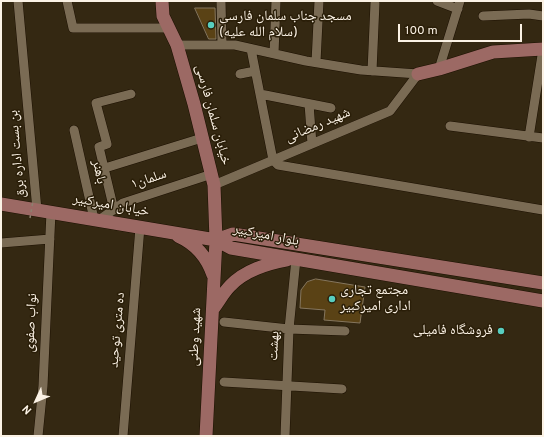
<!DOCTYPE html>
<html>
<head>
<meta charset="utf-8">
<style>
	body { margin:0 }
	#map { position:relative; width:544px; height:437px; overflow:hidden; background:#342812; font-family:Overpass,sans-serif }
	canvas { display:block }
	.frame { position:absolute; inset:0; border:2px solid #fbf2e5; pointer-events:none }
	.north { position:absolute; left:16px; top:381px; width:40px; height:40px; -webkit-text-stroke:3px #2a1e08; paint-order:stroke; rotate:226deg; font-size:11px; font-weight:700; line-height:16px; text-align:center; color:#fbf2e5 }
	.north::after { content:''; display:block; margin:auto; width:14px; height:18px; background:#fbf2e5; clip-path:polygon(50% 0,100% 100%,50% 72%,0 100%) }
	.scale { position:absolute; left:398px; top:24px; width:124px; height:18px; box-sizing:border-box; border:2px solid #fbf2e5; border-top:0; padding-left:5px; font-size:12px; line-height:14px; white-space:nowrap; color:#fbf2e5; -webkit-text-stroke:3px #2a1e08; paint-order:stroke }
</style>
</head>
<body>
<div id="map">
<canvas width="544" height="437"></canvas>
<div class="frame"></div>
<div class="north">N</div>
<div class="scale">100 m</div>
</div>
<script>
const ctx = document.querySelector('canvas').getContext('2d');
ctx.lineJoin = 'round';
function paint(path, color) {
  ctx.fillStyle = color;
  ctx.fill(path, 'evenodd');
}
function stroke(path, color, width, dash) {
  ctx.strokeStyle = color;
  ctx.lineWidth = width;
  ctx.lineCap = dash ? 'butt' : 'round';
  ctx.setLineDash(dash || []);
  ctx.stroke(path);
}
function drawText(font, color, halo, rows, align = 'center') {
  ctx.font = font + ' Overpass,"Noto Naskh Arabic",sans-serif';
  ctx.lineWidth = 3;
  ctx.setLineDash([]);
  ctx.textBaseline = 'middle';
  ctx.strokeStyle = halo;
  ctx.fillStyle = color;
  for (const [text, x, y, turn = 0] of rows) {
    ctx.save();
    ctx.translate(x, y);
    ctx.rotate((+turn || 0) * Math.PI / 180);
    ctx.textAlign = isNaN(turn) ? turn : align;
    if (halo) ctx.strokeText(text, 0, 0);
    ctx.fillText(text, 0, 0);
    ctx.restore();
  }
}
const building = new Path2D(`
	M195,8H215L216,39H209Z
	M316,279L365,287L360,323L324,320L325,310L300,308L301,290L307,282Z`);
paint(building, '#5a4215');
stroke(building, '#85765e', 1);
const street = new Path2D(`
	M18,1L37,210
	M67,1L73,28H167
	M221,1L222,44
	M437,1L458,9
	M483,16L529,14L543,16
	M177,45H235L306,61L361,70L418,74
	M251,49L273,160L278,165L543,210
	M274,54L276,1
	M316,62L319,1
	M439,69L460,1
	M372,71L375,3
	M240,74L255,71
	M260,94L331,108
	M309,104L312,144
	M450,126L543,138
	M74,130L94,219
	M529,137L543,49
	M105,168L202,138
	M214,185L390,111L418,74
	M114,210L99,147L107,144L96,103L131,94
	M99,220L123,203L212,174
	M1,243L50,239
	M224,322L289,329L345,331
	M224,382L342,389
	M38,436L43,386L51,212
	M123,436L140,227
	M285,436L289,329L296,259`);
const secondary = new Path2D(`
	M162,1L163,16L177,45L194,104L214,185L216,240L206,436
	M418,74L439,69L493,52L543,49
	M1,204L216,240L231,248L543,301
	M178,236C196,244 207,257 213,275
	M216,240L233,234L543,283
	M213,309C219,301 224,292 230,286C245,270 267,264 287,260`);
stroke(street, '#1c1000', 10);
stroke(secondary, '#1c1000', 14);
stroke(street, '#7a6b54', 9);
stroke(secondary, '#9c6964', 13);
stroke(new Path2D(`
	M30,218L33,201`), '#8c816f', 1.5, [3, 3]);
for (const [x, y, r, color] of [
	[211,25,4,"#58cec0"],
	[332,299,4,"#58cec0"],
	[501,331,4,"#58cec0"]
]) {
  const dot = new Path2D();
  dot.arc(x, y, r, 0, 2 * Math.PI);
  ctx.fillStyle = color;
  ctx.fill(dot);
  stroke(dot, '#2a1e08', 1.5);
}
drawText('14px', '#fbf2e5', '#2a1e08', [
	["مسجد جناب سلمان فارسی",219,17],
	["(سلام الله علیه)",219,33],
	["مجتمع تجاری",340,291],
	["اداری امیرکبیر",340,307],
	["فروشگاه فامیلی",493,331,"right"]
], 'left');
drawText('14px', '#fbf2e5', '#2a1e08', [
	["خیابان سلمان فارسی",212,115,75],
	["شهید رمضانی",318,126,-23],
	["بن بست اداره برق",18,154,-95],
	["باهنر",98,172,78],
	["سلمان۱",149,180,-18],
	["خیابان امیرکبیر",111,206,10],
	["بلوار امیرکبیر",266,236,11],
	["نواب صفوی",32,323,-87],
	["ده متری توحید",118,330,-85],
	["شهید وطنی",196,337,-87],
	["بهشت",275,346,-87]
]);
</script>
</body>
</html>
